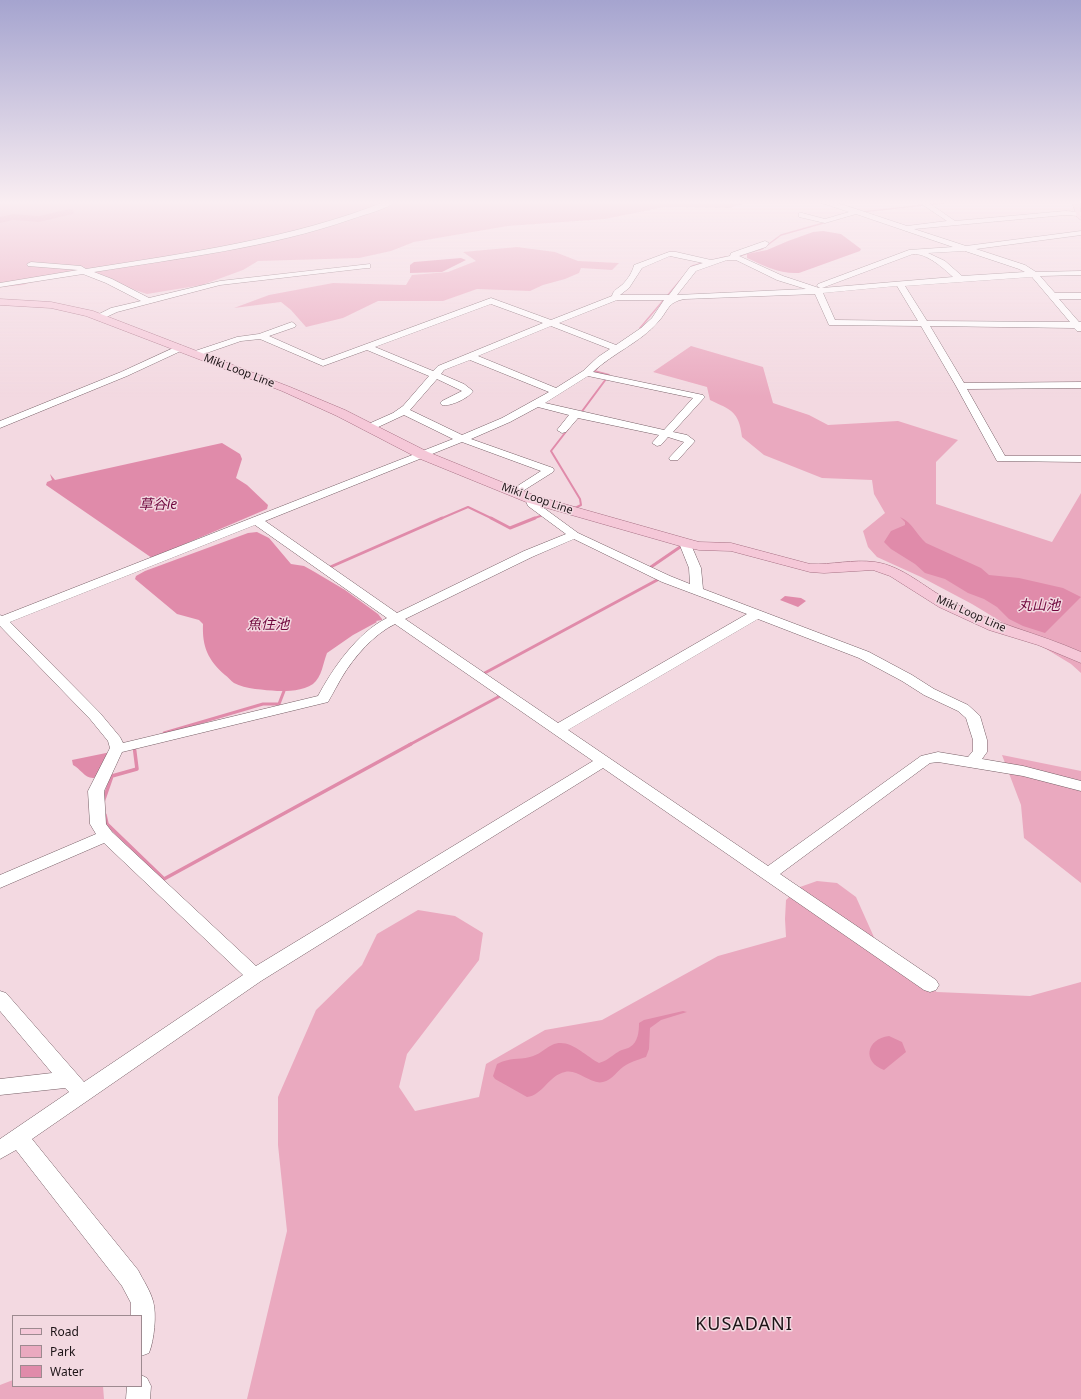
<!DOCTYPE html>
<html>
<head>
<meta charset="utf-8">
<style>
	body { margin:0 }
	#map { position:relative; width:1081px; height:1399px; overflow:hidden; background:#f3d9e1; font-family:"Noto Sans",sans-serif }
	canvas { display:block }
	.legend { position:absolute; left:12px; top:1315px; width:130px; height:72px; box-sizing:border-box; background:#f3d9e1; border:1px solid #9d8a90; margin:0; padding:5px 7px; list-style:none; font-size:12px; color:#1d1417 }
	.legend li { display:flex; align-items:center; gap:8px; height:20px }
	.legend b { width:20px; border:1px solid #9d8a90 }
</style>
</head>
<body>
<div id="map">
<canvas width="1081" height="1399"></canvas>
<ul class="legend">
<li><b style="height:5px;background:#f5c8d8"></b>Road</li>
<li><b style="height:11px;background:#eaa9bf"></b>Park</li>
<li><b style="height:11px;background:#e08baa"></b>Water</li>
</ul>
</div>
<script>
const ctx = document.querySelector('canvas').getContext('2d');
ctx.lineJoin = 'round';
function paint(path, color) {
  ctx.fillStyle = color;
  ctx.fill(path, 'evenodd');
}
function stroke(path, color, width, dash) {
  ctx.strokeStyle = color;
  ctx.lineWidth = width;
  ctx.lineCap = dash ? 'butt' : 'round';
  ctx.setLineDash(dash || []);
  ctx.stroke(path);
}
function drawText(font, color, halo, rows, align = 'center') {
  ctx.font = font + ' "Noto Sans","Noto Sans JP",sans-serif';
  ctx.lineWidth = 3;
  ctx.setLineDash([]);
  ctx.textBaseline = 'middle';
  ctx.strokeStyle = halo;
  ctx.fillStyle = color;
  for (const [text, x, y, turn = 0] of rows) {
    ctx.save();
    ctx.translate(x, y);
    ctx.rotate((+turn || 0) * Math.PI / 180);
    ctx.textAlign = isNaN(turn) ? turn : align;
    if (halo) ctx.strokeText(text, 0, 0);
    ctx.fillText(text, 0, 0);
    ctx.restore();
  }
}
paint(new Path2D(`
	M0,201H751L730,208L665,207L605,219L508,226L414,242L391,251L359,258L258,261L243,270L202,285L147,294L126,287L103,275L85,272L59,273L23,285L0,287Z
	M517,247L555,252L578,261L619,263L612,270L581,268L579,273L565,279L543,285L530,291L477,289L443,301H378L343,318L306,327L291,310L281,302L234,308L269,295L333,283L406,285L412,275L448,272L476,261L463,252Z
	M691,346L763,367L773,403L809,415L828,425L898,421L958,440L936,462V504L1052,542L1081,493V673L1071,664L972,604L921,577L877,557L868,547L863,531L885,513L874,494L872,480L822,478L764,455L742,437C739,411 731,410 710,400L707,387L653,372Z
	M1002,755L1081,771V883L1024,838L1021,805Z
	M817,881L837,883L856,897L886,964L937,992L1030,996L1081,982V1399H247L287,1231L278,1145V1097L316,1010L362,965L377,934L418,910L455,916L483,933L479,960L407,1054L399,1087L415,1111L479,1097L486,1064L545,1030L602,1020L718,956L786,937L785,919L786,900L800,887Z
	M13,1380V1386H103L104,1399H0V1385Z`), '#eaa9bf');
paint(new Path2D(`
	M823,231L841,234L861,249L860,251L799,273C779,274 764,266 747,258V254L767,250L788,241L813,232Z
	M461,258L466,260L442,272L410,273V265L414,262Z
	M222,443L240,454L242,459L236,478L247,485L268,505L267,509L152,558L46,485L47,482L52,480L50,474L55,480Z
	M900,517C913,523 916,534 926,543L981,568L989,575L1019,578L1063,588L1081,597L1045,633L1023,626L1009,619L997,607L984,599L968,593L945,579L925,573L915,564L891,549L884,542L891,531L905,525V522Z
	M257,532L269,538L291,564L304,566L313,571L345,590L378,614L382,619V620L376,621L377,622L353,635L327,653C323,663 322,677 313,684C303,691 288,691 277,691C265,690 245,689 234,683C231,681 228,677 225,675C208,660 202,647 203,624L199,620L177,614L135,579L136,576L145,571L248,533Z
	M785,596L801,598L806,601L798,607L780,600Z
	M111,752L100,772L94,778C85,779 80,768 73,765L72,760Z
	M683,1011L687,1012L661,1020L650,1028L649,1049L646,1057C637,1060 630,1062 623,1067C616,1072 612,1080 603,1082C590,1085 579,1069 565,1072C549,1075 542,1096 527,1097L495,1079L493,1076L497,1064C511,1057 517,1060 530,1057C539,1055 544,1049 552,1045C569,1037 585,1056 599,1063C607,1061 611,1056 618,1052C622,1049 627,1049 630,1047C638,1042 639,1032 639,1023L644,1020Z
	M889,1036L902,1042L906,1052L884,1070C862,1062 866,1039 889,1036Z`), '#e08baa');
stroke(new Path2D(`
	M861,212L961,201
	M736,257L762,249L781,235L827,222
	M689,269L692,266L725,257
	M640,328L683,277`), '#e08baa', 1.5);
stroke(new Path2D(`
	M580,414L609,375L594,371L597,368
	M568,429L551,451L580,499L581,505L573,509
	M440,519L468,507L493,519
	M532,519L543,515`), '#e08baa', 2);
stroke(new Path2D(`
	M491,518L510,528L535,518
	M328,568L442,518
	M648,569L683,545
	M481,675L659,579
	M164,733L263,704H279L284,691
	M409,745L500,696L498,694`), '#e08baa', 3);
stroke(new Path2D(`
	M103,802L112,776L137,769L134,745
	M105,815L107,824L164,879L411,744`), '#e08baa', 3.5);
paint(new Path2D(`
	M70,209L73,210L74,212L73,214L39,222L13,220L0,223V217L13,214L39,216Z`), '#e08baa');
const minor = new Path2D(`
	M387,201H397C385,210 366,214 352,219C269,248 180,258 94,272L112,279L149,298L220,281L370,264V268H367L220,285L117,312L100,320L96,317L97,315L111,308L141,301L106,283L83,274L0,287V283L78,270L28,266L27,264L31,262L81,266L86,269C187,253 291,239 387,201Z
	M815,201H828L844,205L907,226L947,221L917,201H926L955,221L1065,211L1081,212V216H1079L1065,215L914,229L966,246L1081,231V235L976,249L1025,265L1036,272L1081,271V275L1040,276L1055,293H1081V299H1059L1079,322H1081V331H1077L1074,328L930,326L964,383L1081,382V388L967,389L1005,456H1081V462L997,461L956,386L921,326L829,325L815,294L685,299C667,302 669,310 658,322C641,342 613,353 593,372L703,395L705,397L703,399L673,432L687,435L695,441L678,460H670L669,458L684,442L668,437L661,445L657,446L652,443L659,435L578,418L566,432L562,433L557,430L569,415L538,407L510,422L471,439L553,468L554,470L553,472L518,494H510L508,492L541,471L462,442L265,521L397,613L524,551L566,534L528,506L525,499L527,497H535L537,503L578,533L670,576L690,584L689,568L679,543L681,540H689L701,568L703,589L869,652L912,675L934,689L968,705L980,716L987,740V752L982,759L1023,766L1081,781V791L1023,776L938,762L930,763L780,874L936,980L939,985L936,990L930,992L924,990L603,768L261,981L32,1139L138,1270C143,1280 150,1290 153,1301C157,1314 154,1341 149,1353L141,1356V1316H131V1303L122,1286L16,1150L0,1159V1139L69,1092L65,1088L0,1095V1079L52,1073L0,1011V991L6,993L84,1082L243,975L104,843L0,888V875L96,834L90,824L88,791L110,748L108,741L90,719L0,626V615L2,616L453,439L404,415L374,429H366L365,427L366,425L393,413L403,406L429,376L367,350L323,366L260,339L241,341L195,357L190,354L192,352L237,337L259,334L292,322L296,325L295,327L269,336L323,360L491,298L551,320L612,296C613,290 619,288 623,284C628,279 633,271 634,265L669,252H676L711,260L730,256L731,253L765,241L769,243L766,247L739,256L783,276L819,288H820L817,286L818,284L909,250L953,247L856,214L825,223L799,217V213H802L825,219L849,212ZM965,251L1019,269L1025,272L962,276L945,261L928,253ZM913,254C927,253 943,268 953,277L822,288ZM670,256L703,263L690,267L669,295H620L629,288L642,268ZM727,260H736L777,280L806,289L677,295L696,271ZM1032,277L1070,322L927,321L905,286ZM897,286L918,321L835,320L823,293ZM617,300H664L652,318L641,328L616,345L559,323ZM491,304L543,323L438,366L433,371L375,347ZM551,326L610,349L598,357L583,371L556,388L478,356ZM470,360L549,392L502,418L462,435L410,410L437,379L462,391L442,401L440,403L442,405C450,407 469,398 473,391L464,384L441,374L444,370ZM588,376L693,398L664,430L545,403ZM255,525L387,618C357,633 333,668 318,696L123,743L120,737L100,713L10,622ZM574,539L662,582L747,614L558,723L405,619L532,557ZM758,619L859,658L902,681L924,695L958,711L966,718L973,740V751L968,757L938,752L921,756L768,866L568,730ZM395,624L593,761L256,966L112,832L106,824L104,791L122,752L328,702C333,694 337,685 342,677C354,657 374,634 395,624Z
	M180,345L183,346L185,348L183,350L127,376L0,428V421L121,372Z
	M141,1375L147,1378L151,1386L150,1399H126L127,1386H141Z`);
const major = new Path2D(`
	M1072,201H1080L1081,220L1077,217Z
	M0,299L51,302L93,311L290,387L345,410L428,452L536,496L688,539L699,542L731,543L810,564C832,565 853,559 875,562C903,566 925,588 950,601C992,623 1038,633 1081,652V663L1038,645L989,630L939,607L890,576L873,570L824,573L810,572L731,551L699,550L680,546L526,502L418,458L337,416L282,391L86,316L51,308L0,305Z`);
stroke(minor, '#765f66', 1);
stroke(major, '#a67184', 1);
paint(minor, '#fff');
paint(major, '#f5c8d8');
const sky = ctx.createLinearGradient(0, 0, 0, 397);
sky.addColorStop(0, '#a5a4cf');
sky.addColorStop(0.51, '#faeef2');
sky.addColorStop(1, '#faeef200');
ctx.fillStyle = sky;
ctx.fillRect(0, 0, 1081, 397);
drawText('11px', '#1d1417', '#f3d9e1', [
	["Miki Loop Line",239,371,21],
	["Miki Loop Line",537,499,19],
	["Miki Loop Line",971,614,24]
]);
drawText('italic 14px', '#70083e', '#f3d9e1', [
	["草谷ie",158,505],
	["丸山池",1039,606],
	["魚住池",268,625]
]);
ctx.letterSpacing = '1px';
drawText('18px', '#1d1417', '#f3d9e1', [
	["KUSADANI",744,1325]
]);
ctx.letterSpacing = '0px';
</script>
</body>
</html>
